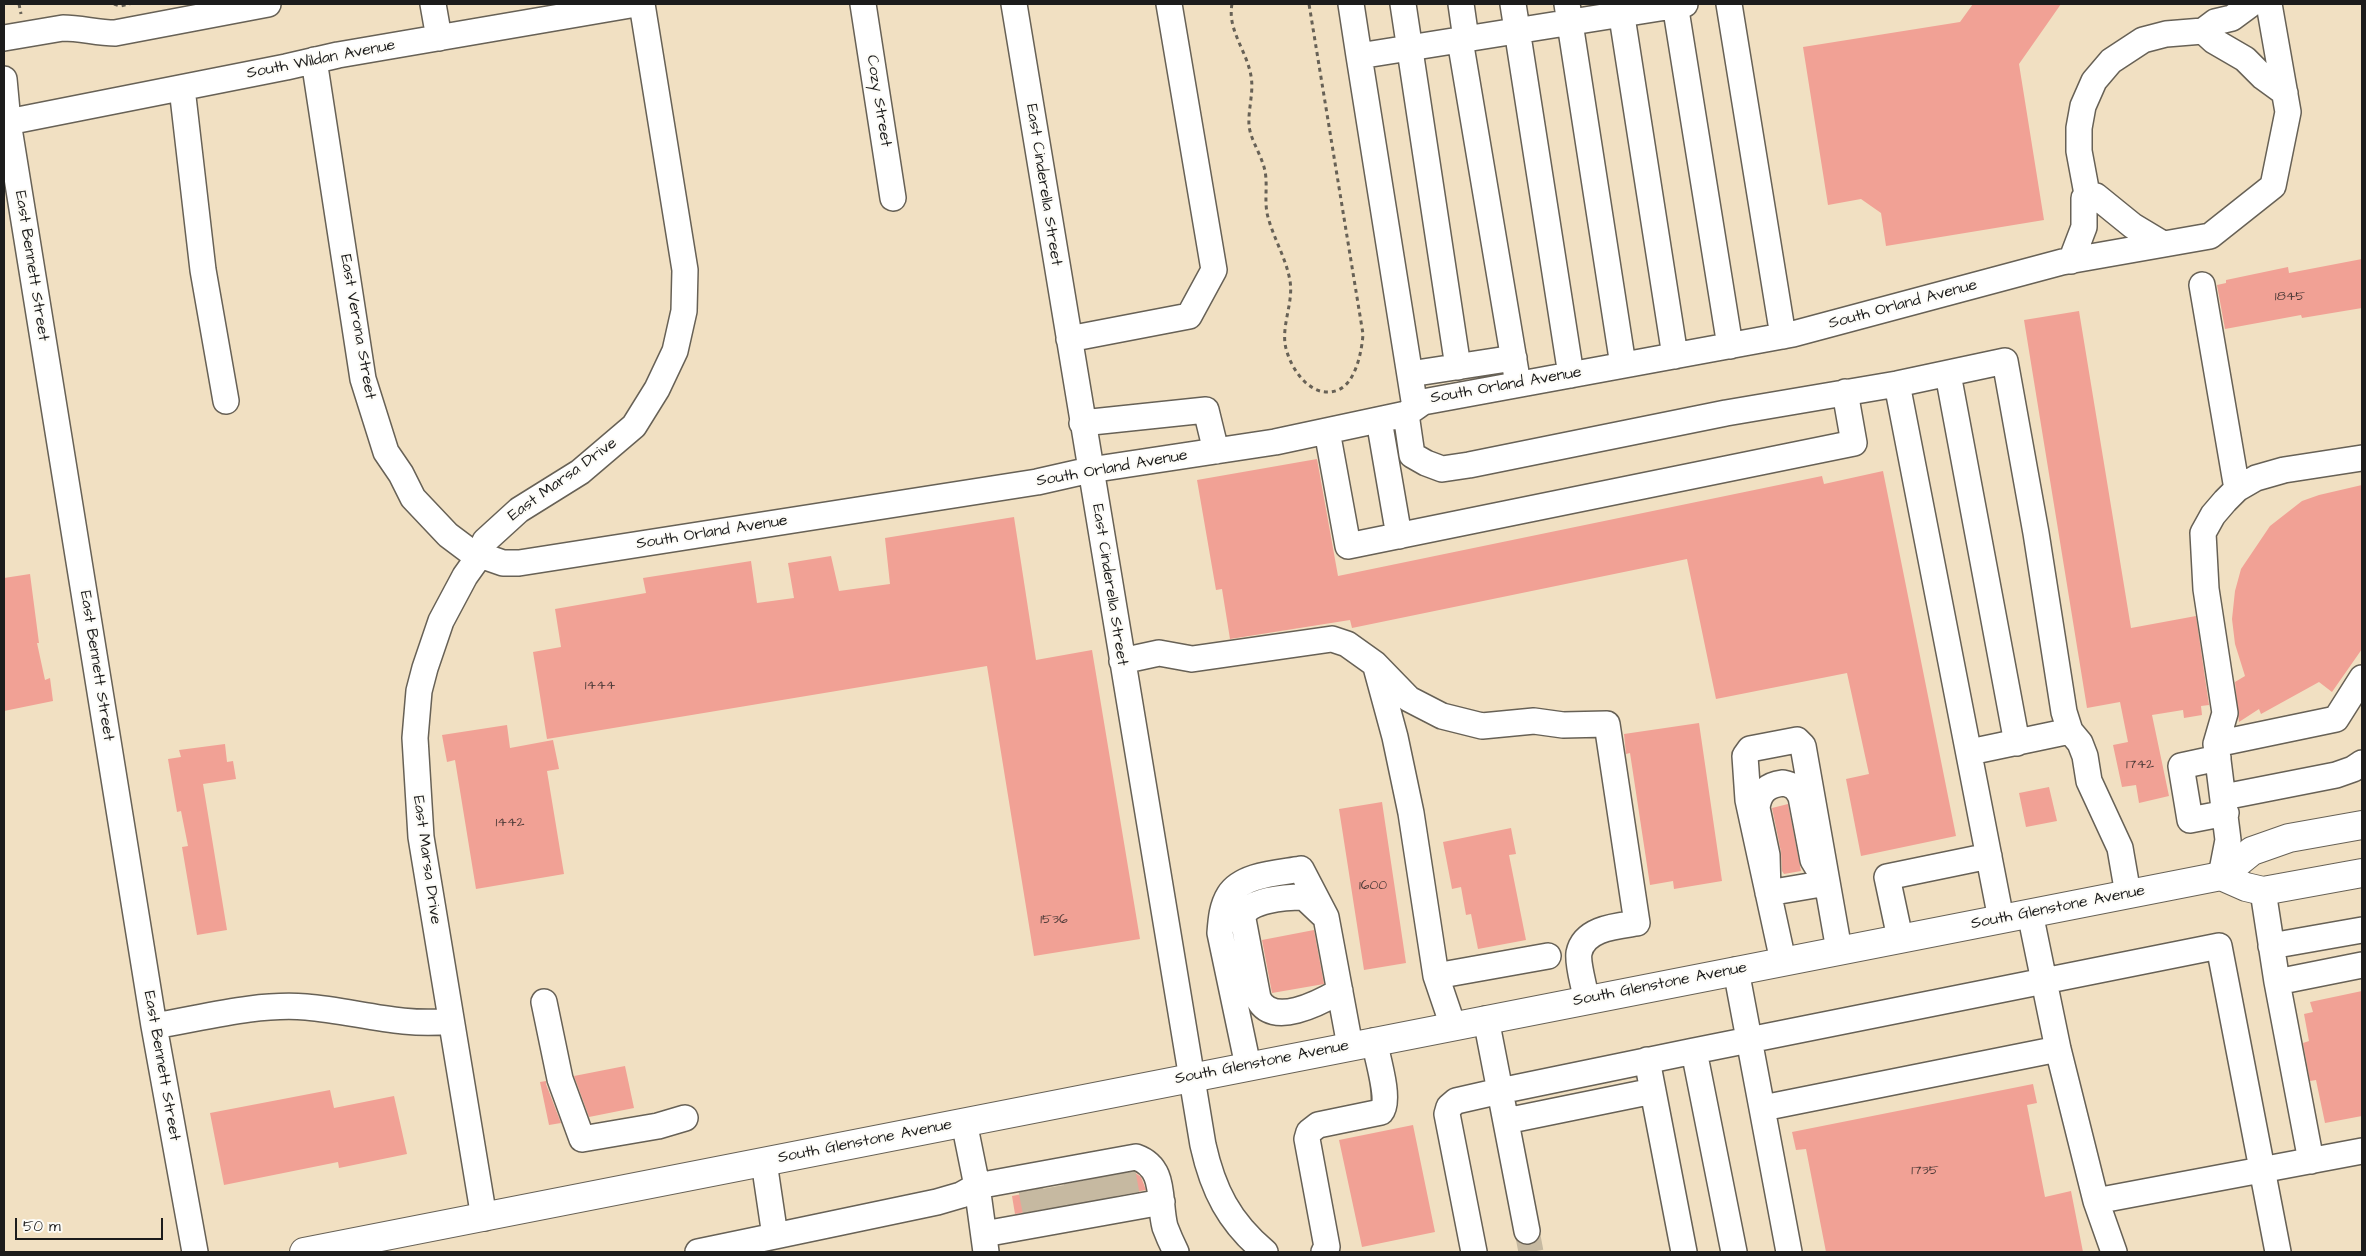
<!DOCTYPE html>
<html>
<head>
<meta charset="utf-8">
<style>
	body { margin:0 }
	#map { position:relative; width:2366px; height:1256px; overflow:hidden; background:#f1e0c2; font-family:"Architects Daughter",sans-serif }
	canvas { display:block }
	.frame { position:absolute; inset:0; border:5px solid #1c1c1c; pointer-events:none }
	.scale { position:absolute; left:15px; top:1218px; width:148px; height:22px; box-sizing:border-box; border:2px solid #1c1c1c; border-top:0; padding-left:6px; font-size:15px; line-height:18px; white-space:nowrap; color:#1c1c1c; -webkit-text-stroke:4px #fdfcf7; paint-order:stroke }
</style>
</head>
<body>
<div id="map">
<canvas width="2366" height="1256"></canvas>
<div class="frame"></div>
<div class="scale">50 m</div>
</div>
<script>
const ctx = document.querySelector('canvas').getContext('2d');
ctx.lineJoin = 'round';
function paint(path, color) {
  ctx.fillStyle = color;
  ctx.fill(path, 'evenodd');
}
function stroke(path, color, width, dash) {
  ctx.strokeStyle = color;
  ctx.lineWidth = width;
  ctx.lineCap = dash ? 'butt' : 'round';
  ctx.setLineDash(dash || []);
  ctx.stroke(path);
}
function drawText(font, color, halo, rows, align = 'center') {
  ctx.font = font + ' "Architects Daughter",sans-serif';
  ctx.lineWidth = 4;
  ctx.setLineDash([]);
  ctx.textBaseline = 'middle';
  ctx.strokeStyle = halo;
  ctx.fillStyle = color;
  for (const [text, x, y, turn = 0] of rows) {
    ctx.save();
    ctx.translate(x, y);
    ctx.rotate((+turn || 0) * Math.PI / 180);
    ctx.textAlign = isNaN(turn) ? turn : align;
    if (halo) ctx.strokeText(text, 0, 0);
    ctx.fillText(text, 0, 0);
    ctx.restore();
  }
}
paint(new Path2D(`
	M1973,4H2061L2019,64L2044,220L1886,246L1881,213L1861,199L1828,205L1803,47L1960,22Z
	M2362,259V308L2302,318L2301,315L2225,329L2217,285L2226,283V280L2288,267L2289,273Z
	M2079,311L2131,628L2196,616L2209,705L2201,706L2202,715L2184,718L2183,710L2152,715L2169,796L2139,803L2136,785L2122,787L2113,745L2128,742L2120,702L2087,708L2024,320Z
	M1317,459L1338,576L1822,476L1824,484L1883,471L1956,836L1861,856L1846,779L1869,774L1847,673L1716,699L1687,559L1352,628L1350,620L1230,639L1222,589L1216,590L1197,480Z
	M2362,485V649L2332,692L2319,682L2261,714L2259,709L2239,722L2235,682L2245,676L2235,644L2232,619L2235,591L2241,569L2270,526L2302,501L2319,495Z
	M1014,517L1036,660L1092,650L1140,939L1034,956L987,666L547,739L533,652L561,647L555,609L646,593L643,578L751,561L757,603L794,598L788,563L831,556L839,591L890,584L885,538Z
	M30,574L39,643H37L45,680L50,678L53,701L4,711V578Z
	M1699,723L1722,881L1674,889L1673,881L1650,885L1630,753L1626,754L1624,734Z
	M507,725L510,748L553,740L559,769L547,771L564,874L476,889L455,760L447,762L442,735Z
	M225,744L227,762L233,761L236,779L203,784L227,930L197,935L182,847L188,846L181,811L177,812L168,759L181,757L179,750Z
	M2049,787L2057,821L2026,827L2019,793Z
	M1382,802L1406,963L1364,970L1339,809Z
	M1788,804L1801,871L1784,874L1782,871L1781,852L1772,808Z
	M1511,828L1516,854L1509,855L1526,940L1478,949L1471,914L1466,915L1461,887L1452,889L1443,842Z
	M1314,930L1324,984L1272,993L1262,940Z
	M2362,991V1116L2325,1123L2316,1080L2310,1081L2303,1043L2309,1041L2304,1014L2313,1012L2310,1002Z
	M625,1066L634,1108L589,1117L574,1076Z
	M546,1081V1084L561,1123L549,1125L540,1082Z
	M2033,1084L2037,1103L2027,1105L2045,1197L2071,1191L2083,1252H1826L1806,1149L1796,1150L1792,1132Z
	M330,1090L334,1108L394,1096L407,1154L339,1168L338,1162L224,1185L210,1113Z
	M1413,1125L1435,1232L1362,1247L1339,1140Z
	M1134,1172L1141,1177L1146,1190L1015,1214L1012,1196Z`), '#f1a195');
stroke(new Path2D(`
	M1123,1173L1127,1194
	M1100,1177L1104,1199
	M1076,1182L1080,1204
	M1053,1187L1057,1208
	M1031,1190L1035,1211
	M1527,1231L1531,1252`), '#c6b9a1', 25, [25, 12]);
const minor = new Path2D(`
	M433,4L439,38
	M863,4L893,198
	M1014,4L1203,1145C1213,1190 1229,1222 1265,1252
	M1351,4L1359,56L1685,4
	M1403,4L1458,367
	M1461,4L1466,39
	M1513,4L1571,375
	M1567,4L1623,365
	M1620,4L1675,356
	M1675,4L1730,346
	M1729,4L1783,336
	M2203,31L2214,41L2245,59L2263,77L2285,93
	M4,38L63,28C81,28 97,33 115,33L268,4
	M1460,40L1518,384
	M1359,56L1415,407
	M314,60L363,379L386,452L401,474L413,498L448,535L468,550L480,555L503,563H519L1037,482L1090,470L1275,442L1406,414L1423,402L1793,334L2062,262L2210,236L2273,186L2288,112L2269,4
	M4,79L8,122L154,1026L195,1252
	M182,88L203,270L226,401
	M8,122L286,67L338,55L636,4
	M2087,194L2079,151V128L2083,106L2094,81L2111,61L2143,40L2166,34L2203,31L2215,22L2232,18L2251,4
	M2071,261L2084,227V198L2087,194L2096,196L2133,226L2163,244
	M2202,285L2237,489
	M1069,339L1189,316L1214,270L1169,4
	M1410,374L1514,358
	M1948,374L2017,743
	M1897,384L2001,919
	M1406,414L1412,455L1426,463L1442,469L1469,465L1726,413L1897,384L2005,361L2036,533L2064,712L2070,731L2080,743L2085,756L2089,781L2120,848L2128,894
	M1379,420L1399,536
	M1082,423L1206,410L1216,451
	M1327,431L1348,546L1854,443L1845,392
	M1122,661L1159,653L1192,659L1332,639L1347,644L1375,664L1409,699L1442,716L1482,726L1534,721L1563,725L1607,724L1637,923C1617,926 1584,928 1579,953C1577,964 1585,988 1586,999
	M1376,667L1395,737L1411,813L1436,976
	M2216,744L2336,719L2362,678
	M1970,752L2070,731
	M2218,758L2181,766L2190,820L2226,813
	M1783,783C1793,785 1797,788 1801,797L1813,860L1827,883L1768,893L1767,855L1757,808C1759,792 1767,785 1783,783Z
	M2224,797L2336,775L2353,769L2362,763
	M2221,876L2228,840L2216,744L2225,713L2206,589L2203,533L2213,515L2225,501L2237,489L2256,478L2284,470L2362,458
	M2263,891L2277,982L2362,965
	M2030,913L2058,1049L2096,1201L2362,1151
	M1322,914L1304,897C1289,897 1244,899 1243,919L1258,998C1271,1029 1321,1002 1340,991
	M1900,938L1887,877L1989,856
	M2271,946L2362,930
	M1783,961L1748,800L1745,756L1750,749L1797,740L1803,746L1839,950
	M1736,970L1789,1252
	M2277,982L2311,1161
	M544,1002L560,1079L582,1139L658,1126L685,1118
	M1486,1019L1500,1091L1694,1051L1734,1252
	M154,1026C203,1018 256,1003 306,1007C355,1011 401,1027 451,1021
	M1453,1026L1436,976L1548,956
	M1694,1051L2219,946L2278,1252
	M1647,1060L1684,1252
	M1248,1066L1220,933C1221,920 1222,906 1229,895C1242,874 1280,873 1301,869L1326,917L1350,1046
	M1763,1108L2058,1049
	M1506,1121L1653,1091
	M964,1122L977,1186L986,1252
	M2096,1201L2114,1252
	M484,1218L421,837L415,738L419,691L425,668L441,621L465,576L480,555L485,541L519,510L580,472L634,426L657,389L675,351L684,311L685,270L642,4
	M984,1234L1162,1202
	M775,1236L937,1202L961,1195L977,1186L1136,1157C1167,1168 1158,1200 1165,1227C1168,1235 1172,1244 1176,1252
	M698,1252L775,1236L764,1162
	M1324,1252L1327,1247L1307,1139L1309,1132L1318,1125L1381,1112C1391,1101 1377,1056 1374,1041
	M1474,1252L1447,1114L1449,1107L1456,1101L1500,1091L1527,1231`);
const major = new Path2D(`
	M2221,876L2246,887L2263,891L2362,873
	M304,1252L2221,876L2252,851L2289,838L2362,825`);
stroke(minor, '#676156', 28);
stroke(major, '#676156', 30);
stroke(new Path2D(`
	M19,4L21,14
	M114,4L120,6L130,4
	M1232,4C1227,30 1247,51 1251,76C1254,92 1248,109 1249,125C1250,138 1259,151 1263,164C1269,180 1264,196 1267,213C1272,236 1286,257 1290,281C1294,304 1279,329 1287,352C1293,372 1313,400 1338,390C1356,383 1362,350 1363,334L1309,4`), '#676156', 3, [4, 4]);
stroke(minor, '#fff', 25);
stroke(major, '#fff', 28);
drawText('14px', '#513d3a', null, [
	["1845",2290,297],
	["1444",600,686],
	["1742",2140,765],
	["1442",510,823],
	["1600",1373,886],
	["1536",1054,920],
	["1735",1925,1171]
]);
drawText('16px', '#1c1c1c', '#fdfcf7', [
	["South Wildan Avenue",321,60,-11],
	["Cozy Street",878,101,81],
	["East Cinderella Street",1043,185,81],
	["East Bennett Street",31,266,81],
	["South Orland Avenue",1903,305,-15],
	["East Verona Street",357,327,80],
	["South Orland Avenue",1506,386,-10],
	["South Orland Avenue",1112,469,-10],
	["East Marsa Drive",563,480,-36],
	["South Orland Avenue",712,533,-9],
	["East Cinderella Street",1109,585,81],
	["East Bennett Street",96,666,81],
	["East Marsa Drive",426,860,82],
	["South Glenstone Avenue",2058,908,-11],
	["South Glenstone Avenue",1660,985,-11],
	["South Glenstone Avenue",1262,1063,-11],
	["East Bennett Street",161,1066,80],
	["South Glenstone Avenue",865,1142,-11]
]);
</script>
</body>
</html>
